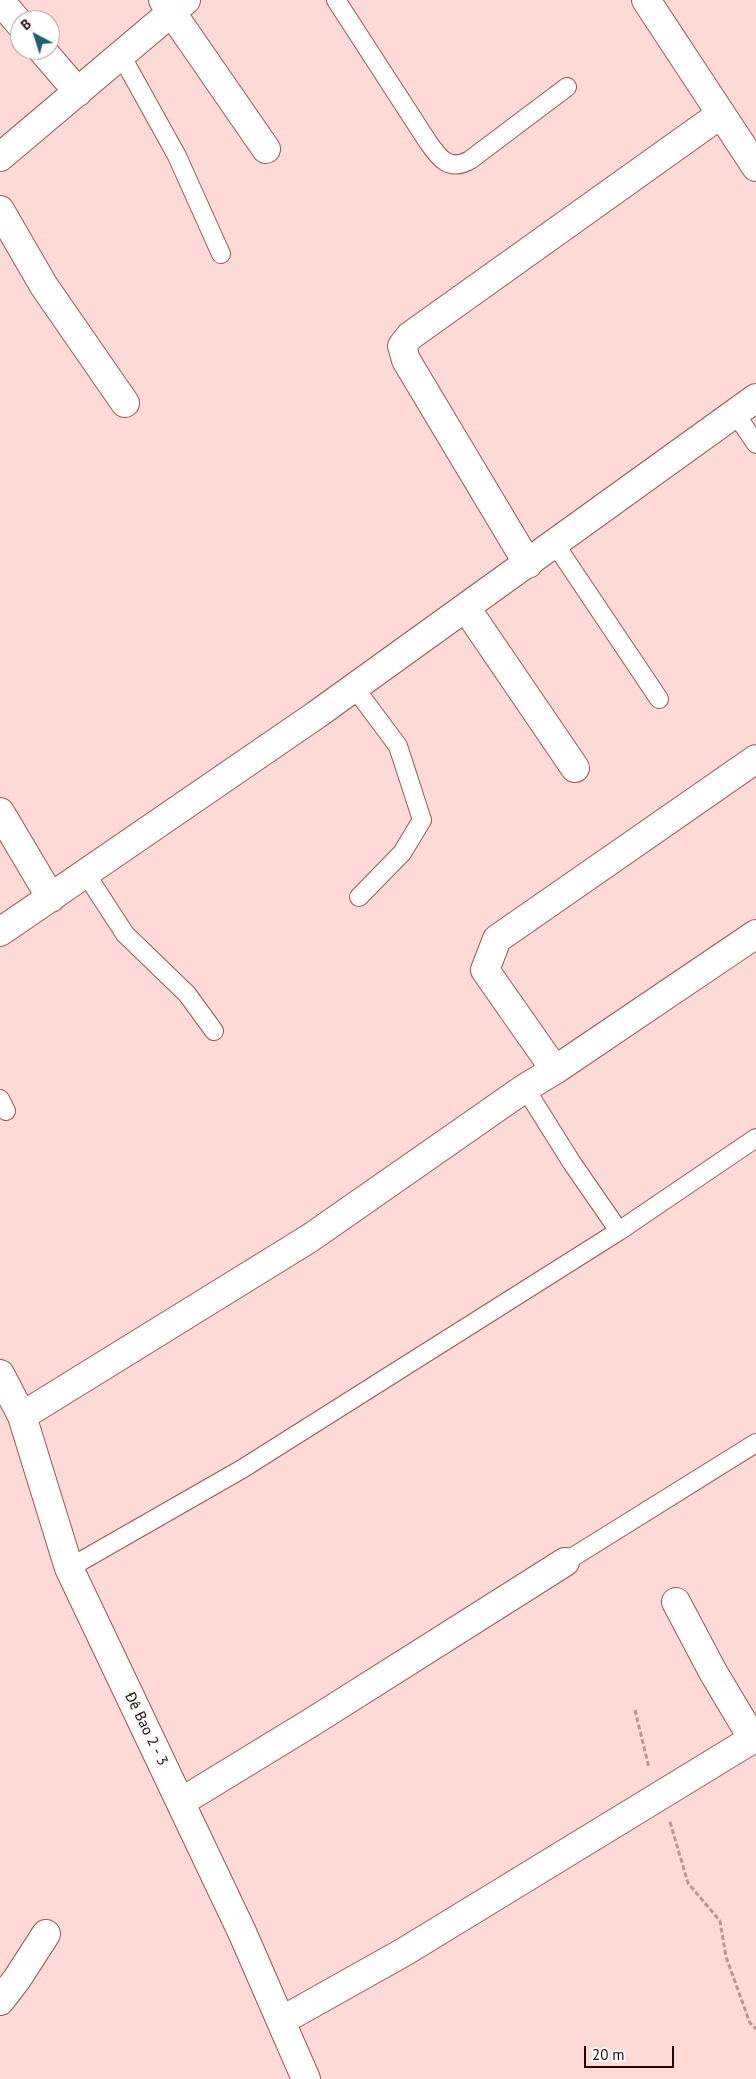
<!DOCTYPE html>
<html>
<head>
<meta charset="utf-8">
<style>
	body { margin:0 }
	#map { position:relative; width:756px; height:2079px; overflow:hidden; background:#fddad6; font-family:"PT Sans",sans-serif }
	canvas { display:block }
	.north { position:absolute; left:10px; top:10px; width:50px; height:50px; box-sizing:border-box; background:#fff; border:1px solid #a79b9b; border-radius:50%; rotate:320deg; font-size:14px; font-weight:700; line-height:20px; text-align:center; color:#220605 }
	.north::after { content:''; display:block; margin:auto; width:18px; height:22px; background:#19656f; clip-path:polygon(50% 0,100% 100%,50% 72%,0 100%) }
	.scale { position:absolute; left:584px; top:2046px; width:90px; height:22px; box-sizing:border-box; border:2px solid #220605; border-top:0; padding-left:6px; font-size:15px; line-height:18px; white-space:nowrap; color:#220605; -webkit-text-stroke:4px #fff; paint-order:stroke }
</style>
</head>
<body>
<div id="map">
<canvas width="756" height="2079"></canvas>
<div class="north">B</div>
<div class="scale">20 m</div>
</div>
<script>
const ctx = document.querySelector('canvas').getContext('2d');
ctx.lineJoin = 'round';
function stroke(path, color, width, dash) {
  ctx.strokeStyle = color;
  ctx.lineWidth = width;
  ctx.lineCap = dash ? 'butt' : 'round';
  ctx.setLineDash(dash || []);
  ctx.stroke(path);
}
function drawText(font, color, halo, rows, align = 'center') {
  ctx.font = font + ' "PT Sans",sans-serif';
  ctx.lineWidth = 4;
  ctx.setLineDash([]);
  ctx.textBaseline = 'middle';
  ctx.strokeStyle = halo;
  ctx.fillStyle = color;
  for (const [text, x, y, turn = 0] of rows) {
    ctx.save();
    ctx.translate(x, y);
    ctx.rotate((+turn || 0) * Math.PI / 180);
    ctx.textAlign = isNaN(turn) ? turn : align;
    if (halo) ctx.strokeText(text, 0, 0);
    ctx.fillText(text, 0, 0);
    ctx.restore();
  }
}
const service = new Path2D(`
	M336,0L428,142C439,158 449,172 470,160L567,87
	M121,55L177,156L221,254
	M735,413L756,444
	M555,544L659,699
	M354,687L398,746L422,820L402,853L359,897
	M86,874L125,934L187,994L214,1031
	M525,1088L572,1163L619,1231
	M0,1099L6,1111
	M565,1562L756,1443
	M69,1568L242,1469L619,1231L756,1138`);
const minor = new Path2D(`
	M163,0L266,149
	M646,0L756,167
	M0,1L20,24
	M42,50L78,92
	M0,157L186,0
	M0,210L44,286L125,403
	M528,564L406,360L402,346L410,336L721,114
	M466,608L575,768
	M0,812L51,898
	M0,932L316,715L756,398
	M555,1070L485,970L497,939L756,759
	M0,1374L22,1416L69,1568L242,1932L306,2079
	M22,1416L310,1238L525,1088L555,1070L756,934
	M676,1602L713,1672L753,1739
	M181,1802L312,1722L565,1562
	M0,2001L17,1979L46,1934
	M281,2021L404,1952L756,1737`);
stroke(service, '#9e554d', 20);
stroke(minor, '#9e554d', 30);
stroke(new Path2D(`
	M635,1710L649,1768
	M670,1822L688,1883L720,1921L726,1957L750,2023L756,2029`), '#ba9996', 3, [5, 2.5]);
stroke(service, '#fff', 18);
stroke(minor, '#fff', 28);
drawText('15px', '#220605', '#fff', [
	["Đê Bao 2 - 3",146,1729,64]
]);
</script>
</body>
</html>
